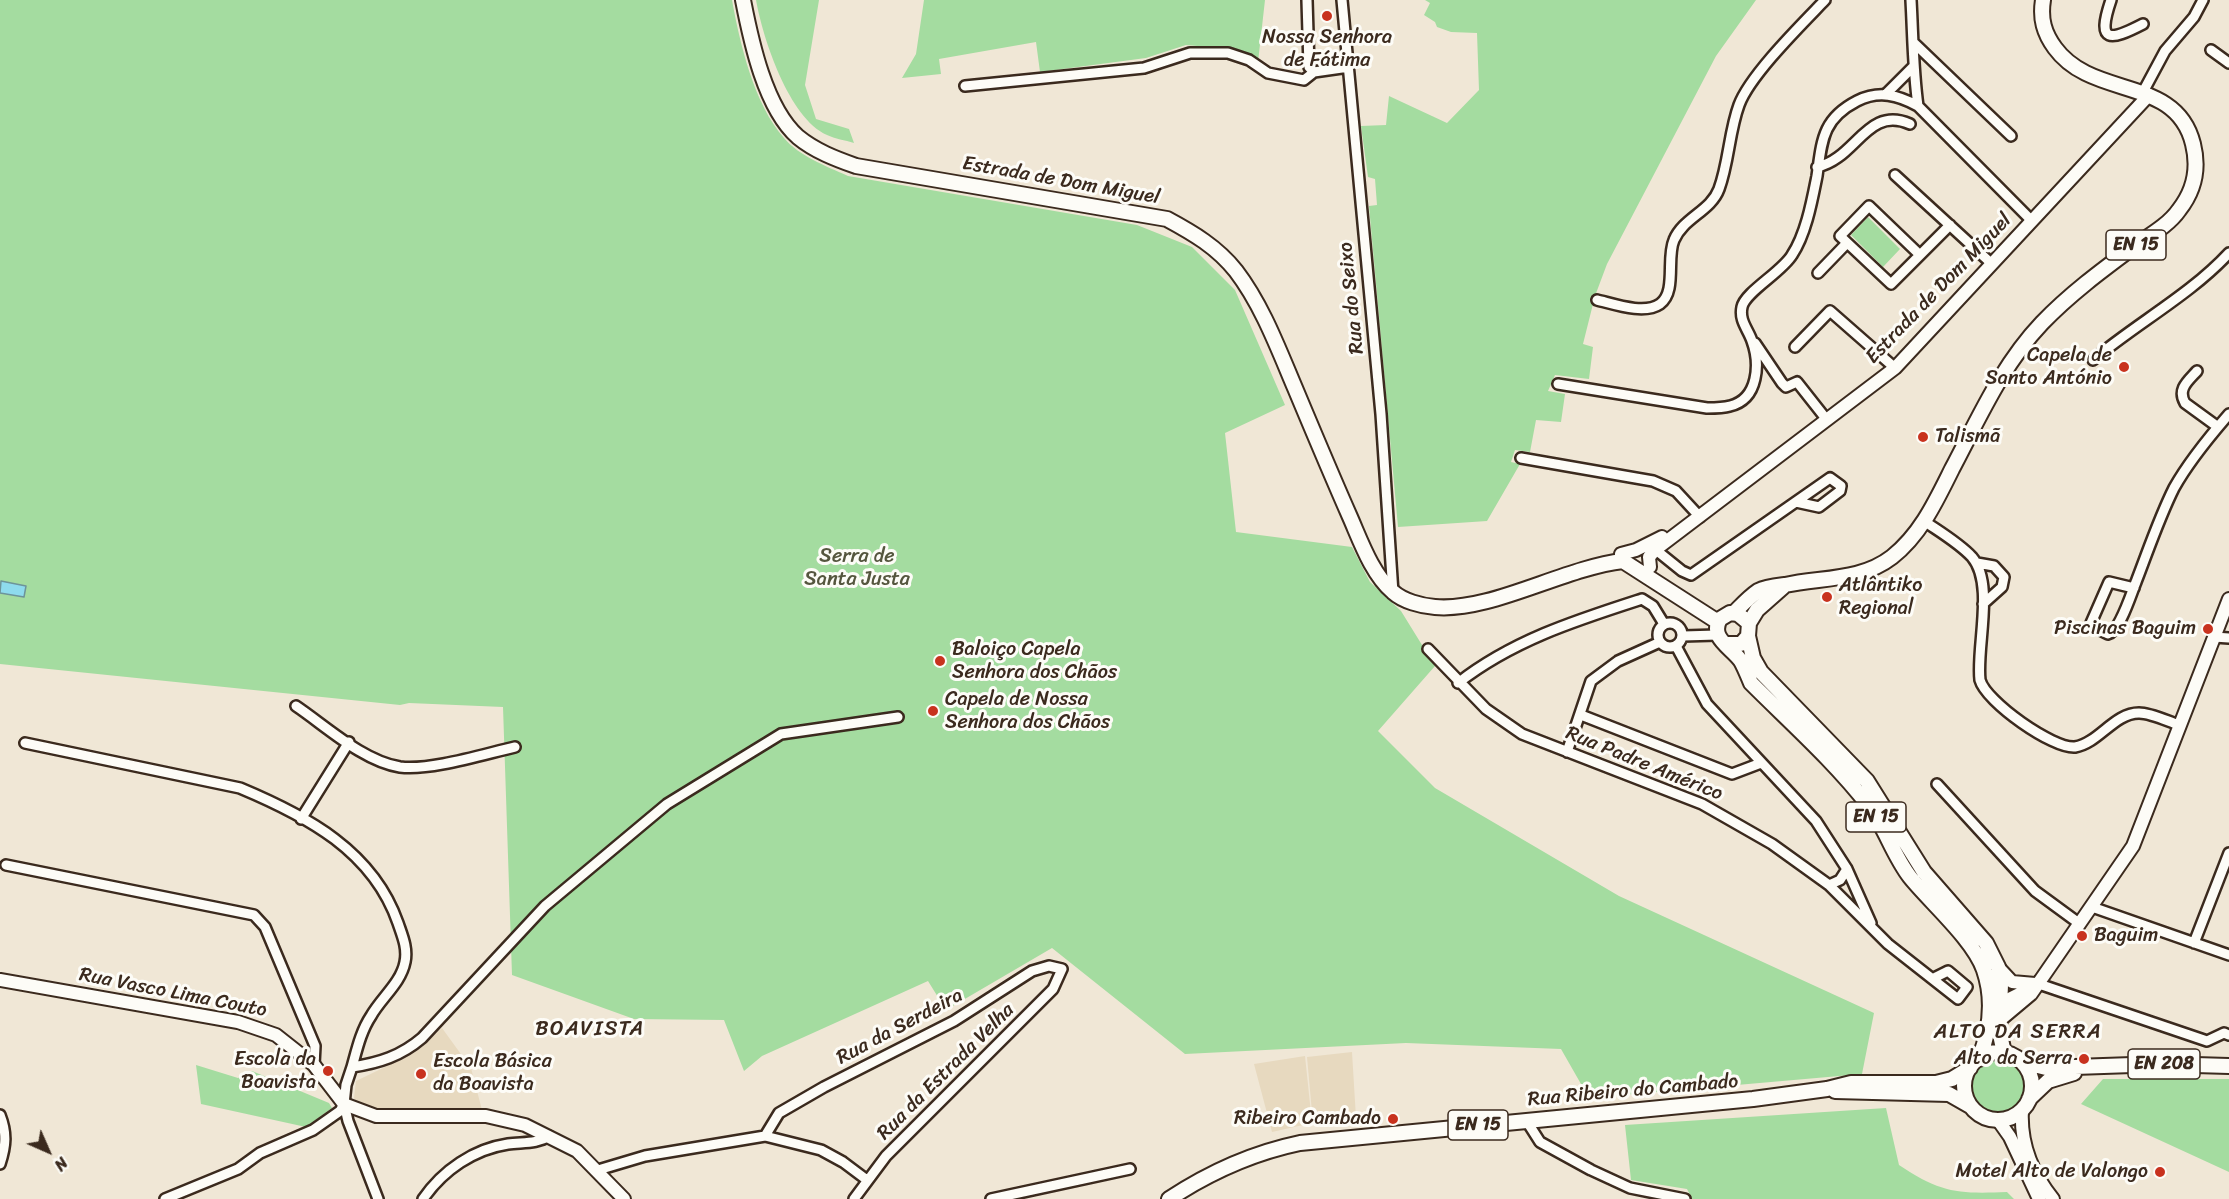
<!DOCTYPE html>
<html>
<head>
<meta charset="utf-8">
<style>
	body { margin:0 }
	#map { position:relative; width:2229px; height:1199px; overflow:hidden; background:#f0e7d6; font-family:Sriracha,sans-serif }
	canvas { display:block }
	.north { position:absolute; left:18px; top:1121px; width:60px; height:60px; -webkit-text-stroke:4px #fdfcf7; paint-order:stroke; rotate:135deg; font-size:16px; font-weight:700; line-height:24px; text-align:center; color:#3b2a1e }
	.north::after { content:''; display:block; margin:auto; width:21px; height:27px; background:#3b2a1e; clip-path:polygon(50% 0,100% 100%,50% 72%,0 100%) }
</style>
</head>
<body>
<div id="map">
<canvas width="2229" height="1199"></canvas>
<div class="north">N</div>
</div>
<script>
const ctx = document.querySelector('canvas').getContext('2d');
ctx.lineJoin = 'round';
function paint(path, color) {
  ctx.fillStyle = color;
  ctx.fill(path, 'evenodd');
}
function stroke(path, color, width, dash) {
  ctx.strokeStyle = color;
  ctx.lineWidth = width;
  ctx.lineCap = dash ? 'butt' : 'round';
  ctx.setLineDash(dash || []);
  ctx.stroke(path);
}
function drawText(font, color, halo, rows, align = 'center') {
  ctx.font = font + ' Sriracha,sans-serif';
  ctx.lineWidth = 6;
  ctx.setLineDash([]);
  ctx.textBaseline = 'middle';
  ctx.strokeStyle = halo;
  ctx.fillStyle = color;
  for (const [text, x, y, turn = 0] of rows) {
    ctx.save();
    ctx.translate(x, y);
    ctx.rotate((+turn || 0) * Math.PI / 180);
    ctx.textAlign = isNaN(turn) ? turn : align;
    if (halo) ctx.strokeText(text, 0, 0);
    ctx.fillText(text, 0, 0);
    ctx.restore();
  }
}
paint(new Path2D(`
	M442,1028L471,1068L482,1110L375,1111L358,1104L354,1098L356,1081L412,1054Z
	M1352,1052L1356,1118L1313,1123L1307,1057Z
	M1305,1056L1312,1123L1272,1132L1254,1064Z`), '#e7d9bf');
paint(new Path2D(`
	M0,0H732C740,44 754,104 784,138C799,156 826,166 848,176L1137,225L1192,247L1235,290L1285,405L1225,433L1236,532L1352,547L1370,582L1401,611L1435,666L1378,731L1435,788L1619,896L1874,1013L1862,1074L1589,1098L1561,1049L1406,1043L1185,1054L1052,948L946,1010L928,981L762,1056L744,1071L724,1020L634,1019L512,975L503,707L409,703L400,705L0,664Z
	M756,0H819L805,85L816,119L849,129L854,143C845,140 835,139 827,135C789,118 763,39 756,0Z
	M924,0H1265L1258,62L1231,49L1186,45L1146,58L1040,72L1036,42L939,59L941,74L902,78L916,54Z
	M1425,0H1756L1716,56L1607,264L1595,296L1583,344L1593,347L1589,379L1555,375L1548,391L1565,394L1561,422L1536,420L1530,452L1515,450L1511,462L1520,464L1487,521L1398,527L1369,206L1377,205L1375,179L1368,177L1361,126L1386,125L1389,96L1447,123L1479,90L1477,33L1451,32L1437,27L1435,22L1424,15L1430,3Z
	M1868,217L1900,249L1883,267L1851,235Z
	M1970 1087a28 28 0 1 1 56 0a28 28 0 1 1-56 0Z
	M196,1065L238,1078L252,1071L329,1103L332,1108L306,1127L201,1104Z
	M2103,1079H2229V1172L2081,1104Z
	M1886,1108L1899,1165C1941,1193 1958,1194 2007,1192L2014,1199H1692L1687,1189L1631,1180L1625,1125Z`), '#a4dca0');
const water = new Path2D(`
	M1,581L26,586L24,597L0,593Z`);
paint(water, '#8edbed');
stroke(water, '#6d949a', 1.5);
const street = new Path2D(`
	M1307,0L1309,67L1314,72L1349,67
	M1342,0L1381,414L1393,593
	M1911,0C1913,36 1913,70 1918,106
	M2111,0C2096,44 2110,41 2143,24
	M1914,43L2011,136
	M2211,50L2229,63
	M965,86L1144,68L1190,53H1228L1249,60L1268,73L1304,80L1314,72
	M2143,92L2165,51L2194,17L2203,0
	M1886,94L1913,67
	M1817,167C1856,159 1867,105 1910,124
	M1895,175L1992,264
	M1920,255L1869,206L1840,236L1891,284L1950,225
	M1818,273L1847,243
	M1597,300C1614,304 1644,315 1660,304C1677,292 1666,258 1674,240C1683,218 1711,211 1719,189C1729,162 1729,132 1739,105C1750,75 1802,24 1825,0
	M1755,343L1782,383L1786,387L1797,382L1827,420
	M1795,347L1830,311L1895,368
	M2093,360C2137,323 2190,295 2229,253
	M2197,371C2188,381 2177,389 2185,403L2218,427
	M1558,384L1707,408C1715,408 1723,408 1730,406C1759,399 1760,363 1752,341C1748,329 1739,321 1742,307C1745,292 1782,272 1792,255C1806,234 1812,201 1817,176C1822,141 1822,119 1857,101C1879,90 1898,95 1918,106L2032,221
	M1521,458L1653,481L1676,491L1700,517
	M1924,521C1940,532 1959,543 1972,557C1995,584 1976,647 1980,680C1986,702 2053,749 2075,747C2099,743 2114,713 2139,713C2151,713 2167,721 2179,725
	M1651,546L1682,571L1691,575L1830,478L1841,486L1840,491L1819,507L1796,502
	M1977,563L1994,566L2004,577L2002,587L1983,604
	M2134,588L2109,582L2091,623L2092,626L2108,634C2120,631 2131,594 2136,582C2148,551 2159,518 2174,488C2189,461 2209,437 2229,414
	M1658 635a12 12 0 1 1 24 0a12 12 0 1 1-24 0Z
	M1683,636L1717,635
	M2214,637L2229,638
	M1676,646L1707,704L1816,821L1847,869L1871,923
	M1428,649L1486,709L1522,734L1702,804L1772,844L1829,885L1888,944L1958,999L1967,987L1948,971L1934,978
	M1458,683C1513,640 1577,620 1642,599L1653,606L1664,624
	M296,706C327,727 363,761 400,767C430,771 484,754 515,747
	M1581,715L1732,774L1761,763
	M25,743L240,788C307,816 373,851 398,923C402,935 408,948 405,962C401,983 381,998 371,1016C361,1031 357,1049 352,1067
	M1567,752L1591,681L1618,661L1660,642
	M1937,784L2035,891L2080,924
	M301,819L349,742
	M6,865L254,915L265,927L315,1046L314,1065
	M1829,885L1840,880L1847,869
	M2092,907L2229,955
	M2194,943L2229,853
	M2039,984L2207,1041L2224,1033L2229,1035
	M344,1104L348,1121L378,1199
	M0,1115C7,1133 6,1146 0,1164
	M1526,1120L1540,1142L1591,1170L1630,1188L1685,1199
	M765,1136L779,1113L824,1087L954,1021L1032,971L1049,966L1062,969L1053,989L886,1156L854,1199
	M598,1170L645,1156L765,1136L821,1150L843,1162L867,1180
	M165,1199L238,1169L260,1153L313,1130L340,1111L344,1104L346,1085L352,1067C379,1063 401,1056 422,1038L545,906L667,804L781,734L898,717
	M423,1199C443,1170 474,1149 508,1144C523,1142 537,1144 549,1136
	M991,1199L1130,1169`);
const secondary = new Path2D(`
	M1621,554L1636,550L1662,537
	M1650,567L1649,557L1655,550L1895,368L2149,95
	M1998,967L2012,982L2035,984
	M0,980L238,1022L276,1035L314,1065L344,1104L376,1116H486L525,1125L577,1151L624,1199
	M1995,1006L2035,986
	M2000,1020L2031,994L2133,846L2229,599
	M2022,1110C2020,1143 2032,1173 2053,1199
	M1998,1120L2010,1137L2039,1199`);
const primary = new Path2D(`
	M743,0C751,41 765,108 798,137C815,151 836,159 856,166L1167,219C1193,233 1217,247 1236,271C1262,305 1278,348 1295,388C1313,431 1331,474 1350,517C1361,542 1372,574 1393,592C1403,601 1421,606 1435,607C1491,612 1563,568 1623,561L1718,622
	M1734,613C1741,606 1749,597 1758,591C1766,587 1777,586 1785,585C1822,577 1861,581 1892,557C1921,534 1936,501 1952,469C1979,418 2002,365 2042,323C2070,294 2101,271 2132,248C2147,237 2168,226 2179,210C2194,191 2199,168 2193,144C2176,75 2093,100 2055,48C2044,33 2040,19 2043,0
	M1749,623L1757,610L1783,587
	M1748,636L1753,658L1761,672L1867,781L1924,872L1986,943L1998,967L2001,985L1999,1030L2004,1053
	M1726,644H1741L1748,636L1749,623L1738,614L1730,613L1720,619C1709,638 1731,647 1741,661C1745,668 1748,676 1751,683C1791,723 1834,761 1869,806C1885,827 1893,855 1910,877C1930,902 1974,940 1984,970C1994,999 1990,1031 1979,1059
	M1964 1086a34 34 0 1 1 68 0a34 34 0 1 1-68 0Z
	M2022,1062L2046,1068L2161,1064L2229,1066
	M1835,1091L1949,1094L1970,1106
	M2029,1099L2048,1081L2074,1073
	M1169,1199C1210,1172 1252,1153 1300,1143L1753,1099L1827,1089L1851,1083H1936L1952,1079L1970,1068`);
stroke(street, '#3b2a1e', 14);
stroke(secondary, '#3b2a1e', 16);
stroke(primary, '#3b2a1e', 18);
stroke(street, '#fdfcf7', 9);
stroke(secondary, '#fdfcf7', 12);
stroke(primary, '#fdfcf7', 14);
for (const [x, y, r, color] of [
	[1327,16,6,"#c8321e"],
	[2124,367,6,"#c8321e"],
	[1923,437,6,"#c8321e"],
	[1827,597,6,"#c8321e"],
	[2208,629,6,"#c8321e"],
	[940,661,6,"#c8321e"],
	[933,711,6,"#c8321e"],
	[2082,936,6,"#c8321e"],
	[2084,1059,6,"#c8321e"],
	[328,1071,6,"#c8321e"],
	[421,1074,6,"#c8321e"],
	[1393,1119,6,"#c8321e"],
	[2160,1172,6,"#c8321e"]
]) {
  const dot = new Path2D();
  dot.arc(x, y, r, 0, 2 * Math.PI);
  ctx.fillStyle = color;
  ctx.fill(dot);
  stroke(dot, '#fdfcf7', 2);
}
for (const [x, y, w] of [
	[2136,245,60],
	[1876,817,60],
	[2164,1064,72],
	[1478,1125,60]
]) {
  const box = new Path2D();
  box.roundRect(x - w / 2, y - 15, w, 30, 4.5);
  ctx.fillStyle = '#fdfcf7';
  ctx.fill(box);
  stroke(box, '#3b2a1e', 1.5);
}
drawText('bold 18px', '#3b2a1e', null, [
	["EN 15",2136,245],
	["EN 15",1876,817],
	["EN 208",2164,1064],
	["EN 15",1478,1125]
]);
drawText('20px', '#3b2a1e', '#fdfcf7', [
	["Nossa Senhora",1327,38,"center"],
	["de Fátima",1327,61,"center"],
	["Capela de",2112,356],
	["Santo António",2112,379],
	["Talismã",1935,437,"left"],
	["Atlântiko",1839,586,"left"],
	["Regional",1839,609,"left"],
	["Piscinas Baguim",2196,629],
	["Baloiço Capela",952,650,"left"],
	["Senhora dos Chãos",952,673,"left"],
	["Capela de Nossa",945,700,"left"],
	["Senhora dos Chãos",945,723,"left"],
	["Baguim",2094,936,"left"],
	["Alto da Serra",2072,1059],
	["Escola da",316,1060],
	["Boavista",316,1083],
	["Escola Básica",433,1062,"left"],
	["da Boavista",433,1085,"left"],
	["Ribeiro Cambado",1381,1119],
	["Motel Alto de Valongo",2148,1172]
], 'right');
drawText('20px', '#3b2a1e', '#fdfcf7', [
	["Estrada de Dom Miguel",1061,181,10],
	["Estrada de Dom Miguel",1939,289,-46],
	["Rua do Seixo",1352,298,-96],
	["Rua Padre Américo",1644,764,22],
	["Rua Vasco Lima Couto",173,993,11],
	["Rua da Serdeira",900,1027,-28],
	["Rua da Estrada Velha",946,1072,-45],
	["Rua Ribeiro do Cambado",1633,1091,-5]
]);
drawText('20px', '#55563e', '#fdfcf7', [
	["Serra de",857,557],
	["Santa Justa",857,580]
]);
ctx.letterSpacing = '1.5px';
drawText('21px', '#3b2a1e', '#fdfcf7', [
	["BOAVISTA",590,1030],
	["ALTO DA SERRA",2018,1033]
]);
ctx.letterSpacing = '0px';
</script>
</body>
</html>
